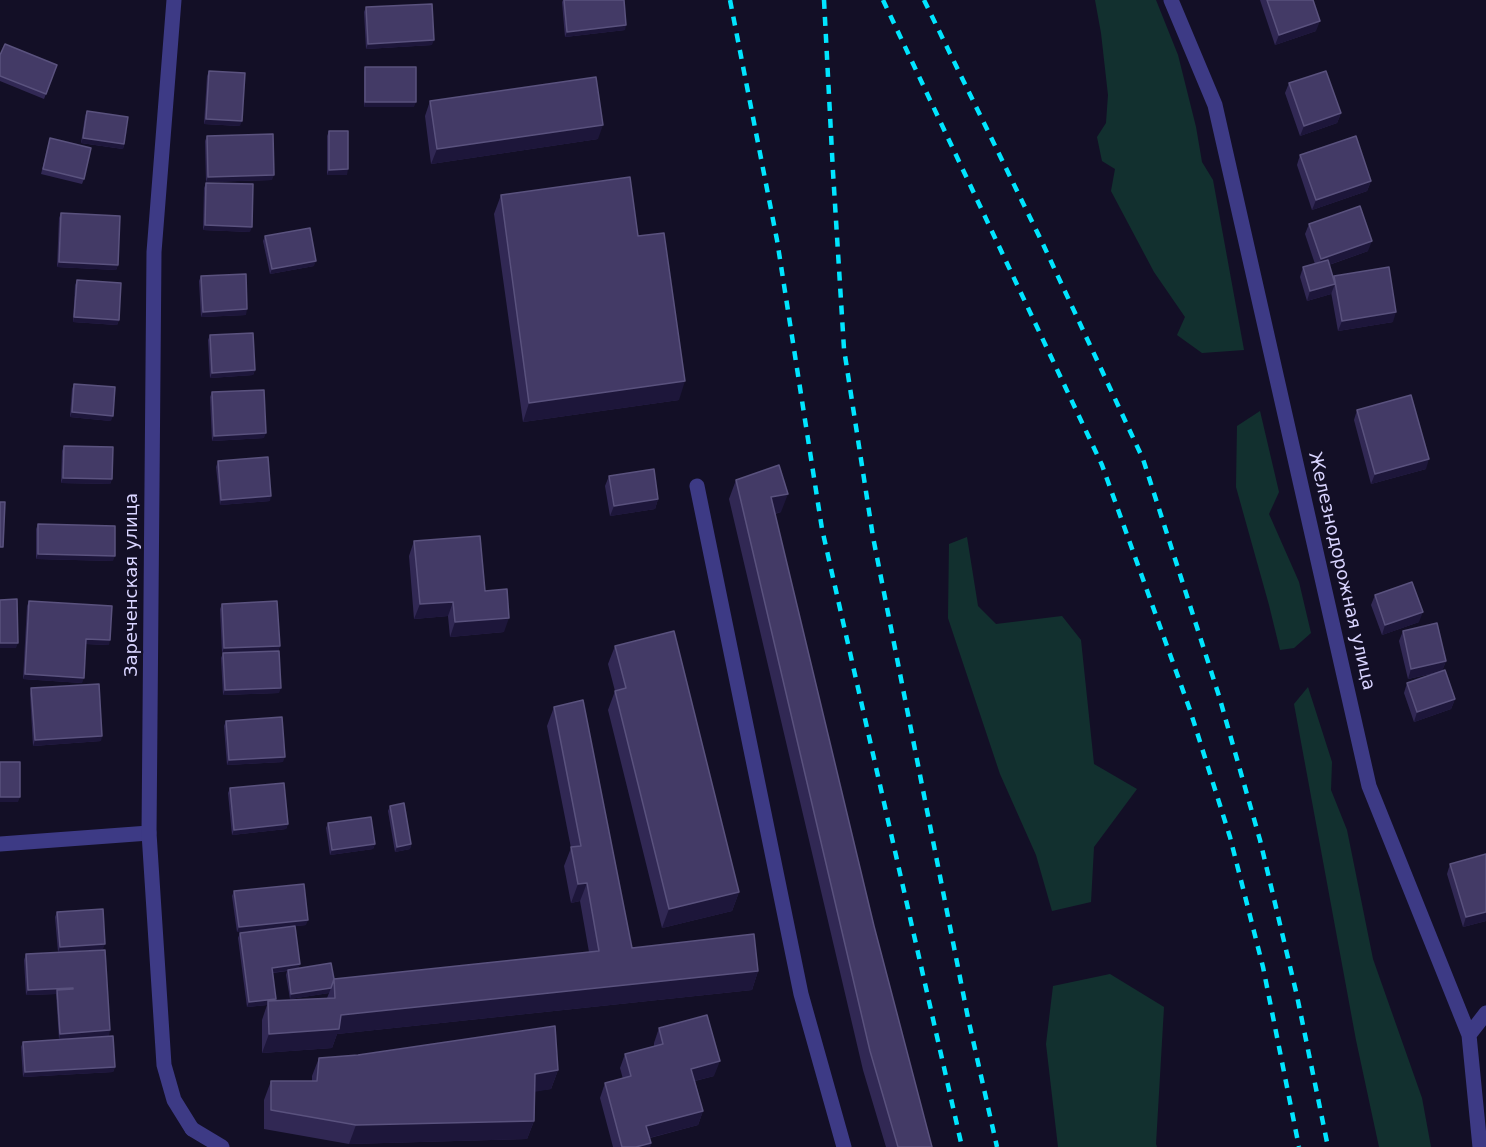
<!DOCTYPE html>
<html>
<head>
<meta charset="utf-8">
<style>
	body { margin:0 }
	canvas { display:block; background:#130f26 }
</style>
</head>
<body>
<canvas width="1486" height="1147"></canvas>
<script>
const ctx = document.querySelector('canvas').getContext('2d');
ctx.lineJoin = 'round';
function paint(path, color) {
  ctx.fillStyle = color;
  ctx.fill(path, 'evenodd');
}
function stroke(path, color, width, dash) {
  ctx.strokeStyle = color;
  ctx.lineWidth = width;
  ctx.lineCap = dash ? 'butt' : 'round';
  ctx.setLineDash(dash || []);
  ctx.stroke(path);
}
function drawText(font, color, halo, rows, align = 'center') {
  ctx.font = font + ' "DejaVu Sans",sans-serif';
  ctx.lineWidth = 4.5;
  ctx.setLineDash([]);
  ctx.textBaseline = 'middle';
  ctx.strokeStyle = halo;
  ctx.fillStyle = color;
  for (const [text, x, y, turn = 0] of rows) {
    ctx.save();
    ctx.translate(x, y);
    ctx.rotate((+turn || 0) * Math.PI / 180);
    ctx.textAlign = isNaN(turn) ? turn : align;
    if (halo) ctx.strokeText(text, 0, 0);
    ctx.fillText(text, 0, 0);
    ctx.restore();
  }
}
paint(new Path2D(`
	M1095,0H1156L1178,55L1196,127L1202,162L1213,180L1244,350L1202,353L1177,335L1185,317L1154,272L1111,191L1115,169L1102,161L1097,137L1106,123L1108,95L1101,33Z
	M1260,411L1279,492L1269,514L1299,582L1311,633L1294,648L1280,650L1269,605L1236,487L1237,426Z
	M967,537L978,606L996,624L1062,616L1081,640L1094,764L1137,789L1094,847L1091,902L1052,911L1036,855L1000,774L948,618L949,544Z
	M1308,687L1332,762L1331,790L1347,830L1373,959L1422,1098L1431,1147H1379L1356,1040L1294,704Z
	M1110,974L1164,1007L1156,1144L1157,1147H1058L1046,1044L1053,986Z`), '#12302f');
stroke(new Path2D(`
	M697,486L801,994L844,1147
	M0,844L149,833
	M192,1129L222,1147`), '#3d3a85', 15);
stroke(new Path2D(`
	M174,0L154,252L149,833L164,1065L174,1100L192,1129
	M1171,0L1215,105L1369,786L1469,1035L1480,1147
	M1469,1035L1486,1013`), '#3d3a85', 15);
stroke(new Path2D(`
	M730,0L777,240L822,529L962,1147
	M824,0L833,172L844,349L873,537L968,1018L997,1147
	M883,0L1102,465L1190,710L1230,837L1263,967L1299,1147
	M924,0L1042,242L1143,459L1219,696L1260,840L1297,996L1328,1147`), '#00e5ff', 4.5, [9, 8]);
paint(new Path2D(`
	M563,0H624L625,30L565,37L562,2Z
	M1260,0H1313L1316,31L1275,45Z
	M366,7L432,45L366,49L364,12Z
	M0,55L57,65L44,99L0,81Z
	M365,67L414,107H364V72Z
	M209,71L240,126L204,124L207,76Z
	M1289,83L1341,113L1337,123L1300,136L1285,93Z
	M430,101L598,139L431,164L425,116Z
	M87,111L124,144L123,149L81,143L85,116Z
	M329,131L347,175H327V136Z
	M207,136L272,180L206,182L205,141Z
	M50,138L84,179L82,184L41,174Z
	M1300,155L1371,181L1367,191L1312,210L1297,165Z
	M206,183L250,232L203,230L204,188Z
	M501,195L638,236L679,400L523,422L494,214Z
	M61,213L118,265L116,270L57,267L59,218Z
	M1309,224L1368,251L1329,265L1333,279L1334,276L1393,322L1338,331L1331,292V294L1307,301L1300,277L1303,267L1315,264L1305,234Z
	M265,236L314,266L270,274L263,241Z
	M201,276L246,315L201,317L199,281Z
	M77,280L119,320L117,325L73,322L75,285Z
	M210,335L255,370L253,375L210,378L208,340Z
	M74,384L111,421L70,417L72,389Z
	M212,392L264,438L212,441L210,397Z
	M1357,410L1426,469L1371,484L1354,420Z
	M64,446L112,479L110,484L61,483L62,451Z
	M218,461L270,501L220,505L216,467Z
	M609,476L658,499L655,509L610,516L605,486Z
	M736,480L781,512L775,514L874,926L932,1147H886L863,1070L729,499Z
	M38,524L113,561L36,559V529Z
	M414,541L485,591L504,632L450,637L448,616L414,619L409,556Z
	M1375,595L1419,622L1382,635L1371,605Z
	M29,601L109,645L86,644L82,683L23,679L27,606Z
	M222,604L280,646L278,651L279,693L223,695L221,658L223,653H222L220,609Z
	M1403,631L1446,661L1442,671L1455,699L1451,709L1414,722L1404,693L1407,683L1440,672L1408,679L1399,641Z
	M615,646L739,892L732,911L662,928L608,710L615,691L608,664Z
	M31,688L101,741L33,746L30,694Z
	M554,707L632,948L758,971L752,990L337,1034L332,1048L262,1053V1020L267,1005L247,1007L238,938L240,933L300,964L298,968L334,979L589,952L580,901L571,903L564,866L571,848L547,726ZM287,971L286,975L290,999L329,993L327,998L275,1001L273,973Z
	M226,721L283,762L227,765L224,726Z
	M230,788L288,824L286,829L232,835L228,793Z
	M390,806L411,844L410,849L395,852L388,811Z
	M328,823L375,844L373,849L330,855L326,828Z
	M1450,864L1486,921L1463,927L1447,874Z
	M234,891L306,925L237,932L232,896Z
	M57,912L103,949L58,952L55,917Z
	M26,954L109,1036L59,1039L56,994L26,995L24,960Z
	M659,1028L714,1076L695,1081L703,1111L698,1125L650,1138L651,1143L650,1147H613L600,1098L605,1083L623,1079L620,1068L625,1054L654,1046V1043Z
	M23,1042L115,1067L113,1072L23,1077L21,1047Z
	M319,1058L558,1070L551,1089L535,1091L534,1121L527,1139L349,1144L264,1129V1100L271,1081H312V1076Z`), '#312854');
paint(new Path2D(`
	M1320,21L1316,31L1275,45L1279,35Z
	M626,25L625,30L565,37L567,32Z
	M434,40L432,45L366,49L368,44Z
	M365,102H416L414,107H364Z
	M1341,113L1337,123L1300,136L1304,126Z
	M206,119L242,121L240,126L204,124Z
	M603,125L598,139L431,164L437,149Z
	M83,138L124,144L123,149L81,143Z
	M348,169L347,175H327L329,170Z
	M274,175L272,180L206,182L208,177Z
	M1371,181L1367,191L1312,210L1316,200Z
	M205,225L252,227L250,232L203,230Z
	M1372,241L1368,251L1317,269L1321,259Z
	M316,261L314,266L270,274L272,269Z
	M59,262L118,265L116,270L57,267Z
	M1335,284L1331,294L1307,301L1310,291Z
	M247,309L246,315L201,317L203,312Z
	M1396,312L1393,322L1338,331L1342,321Z
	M74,317L119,320L117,325L73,322Z
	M255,370L253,375L210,378L212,373Z
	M685,381L679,400L523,422L529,403Z
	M72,412L113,416L111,421L70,417Z
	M266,433L264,438L212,441L214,436Z
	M1429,459L1426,469L1371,484L1375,474Z
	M63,478L112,479L110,484L61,483Z
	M788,494L781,512L764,516L771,497Z
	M271,496L270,501L220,505L221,500Z
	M658,499L655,509L610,516L614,506Z
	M38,554L115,556L113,561L36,559Z
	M453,602L448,616L414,619L420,604Z
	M1423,612L1419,622L1382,635L1385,625Z
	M509,618L504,632L450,637L455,622Z
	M86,639L110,640L109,645L84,644Z
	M0,643H18L16,648H0Z
	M280,646L278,651L222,653L224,648Z
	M1446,661L1442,671L1408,679L1411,669Z
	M25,674L84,678L82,683L23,679Z
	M281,688L279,693L223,695L225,690Z
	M1455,699L1451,709L1414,722L1417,712Z
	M102,736L101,741L33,746L35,740Z
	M285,757L283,762L227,765L229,760Z
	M0,797H20L18,802H0Z
	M288,824L286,829L232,835L234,830Z
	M375,844L373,849L330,855L332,850Z
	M411,844L410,849L395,852L397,847Z
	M587,883L580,901L571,903L578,884Z
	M739,892L732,911L662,928L669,909Z
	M1486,912V921L1463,927L1466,917Z
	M308,920L306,925L237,932L239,927Z
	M105,944L103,949L58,952L60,947Z
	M300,964L298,969L270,973L272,968Z
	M758,971L752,990L337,1034L332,1048L262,1053L269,1034L341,1015Z
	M73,988L71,993L57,990L56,994L26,995L28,990Z
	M331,988L329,993L290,999L291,994Z
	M276,999L274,1004L268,1001L267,1005L247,1007L249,1002Z
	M110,1030L109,1036L59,1039L60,1034Z
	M720,1061L714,1076L686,1083L691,1069Z
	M115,1067L113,1072L23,1077L25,1072Z
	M558,1070L551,1089L528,1093L535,1074Z
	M703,1111L698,1125L641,1140L646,1126Z
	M534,1121L527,1139L349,1144L356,1125Z
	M651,1143L650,1147H636Z`), '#1d163a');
const building = new Path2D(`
	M564,0H624L626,25L567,32Z
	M1267,0H1313L1320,21L1279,35Z
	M432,4L434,40L368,44L366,7Z
	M5,44L57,65L46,94L0,76V55Z
	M365,67H416V102H365Z
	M209,71L245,73L242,121L206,119Z
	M1326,71L1341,113L1304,126L1289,83Z
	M596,77L603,125L437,149L430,101Z
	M87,111L128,117L124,144L83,138Z
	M329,131H348V169L329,170Z
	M273,134L274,175L208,177L207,136Z
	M1356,136L1371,181L1316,200L1300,155Z
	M50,138L91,148L84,179L43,169Z
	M630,177L638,236L664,233L685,381L529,403L501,195Z
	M206,183L253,184L252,227L205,225Z
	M1360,206L1372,241L1321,259L1309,224Z
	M61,213L120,216L118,265L59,262Z
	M310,228L316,261L272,269L265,236Z
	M1328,260L1335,284L1310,291L1303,267Z
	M1389,267L1396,312L1342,321L1334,276Z
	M246,274L247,309L203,312L201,276Z
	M77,280L121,283L119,320L74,317Z
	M253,333L255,370L212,373L210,335Z
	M74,384L115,387L113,416L72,412Z
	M264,390L266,433L214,436L212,392Z
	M1411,395L1429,459L1375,474L1357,410Z
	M64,446L113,447L112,479L63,478Z
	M268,457L271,496L221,500L218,461Z
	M779,465L788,494L771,497L874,926L932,1147H898L870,1051L736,480Z
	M654,469L658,499L614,506L609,476Z
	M0,502H5L3,547H0Z
	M38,524L115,526V556L38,554Z
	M480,536L485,591L507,589L509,618L455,622L453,602L420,604L414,541Z
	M1412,582L1423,612L1385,625L1375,595Z
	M17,599L18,643H0V600Z
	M29,601L112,606L110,640L86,639L84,678L25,674Z
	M277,601L280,646L224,648L222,604Z
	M1437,623L1446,661L1411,669L1403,631Z
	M674,631L739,892L669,909L615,691L626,688L615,646Z
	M279,651L281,688L225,690L223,653Z
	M1445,670L1455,699L1417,712L1407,683Z
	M99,684L102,736L35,740L31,688Z
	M583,700L632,948L754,934L758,971L341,1015L339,1029L269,1034L268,1001L335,998L334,979L599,951L587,883L578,884L571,847L581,846L554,707Z
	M282,717L285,757L229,760L226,721Z
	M0,762H20V797H0Z
	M284,783L288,824L234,830L230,788Z
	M404,803L411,844L397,847L390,806Z
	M371,817L375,844L332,850L328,823Z
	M1486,854V912L1466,917L1450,864Z
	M304,884L308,920L239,927L234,891Z
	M103,909L105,944L60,947L57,912Z
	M295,926L300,964L272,968L276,999L249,1002L240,933Z
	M105,950L110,1030L60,1034L57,990L73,989V988L28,990L26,954Z
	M331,963L334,979L331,988L291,994L288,970Z
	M707,1015L720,1061L691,1069L703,1111L646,1126L651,1143L636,1147H622L605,1083L631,1076L625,1054L663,1044L659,1028Z
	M555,1026L558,1070L535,1074L534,1121L356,1125L271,1110V1081H317L319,1058L358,1055Z
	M113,1036L115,1067L25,1072L23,1042Z`);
paint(building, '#433a66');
stroke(building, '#5a527e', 1.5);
drawText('18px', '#d9d4ff', '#130f26', [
	["Железнодорожная улица",1341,571,77],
	["Зареченская улица",132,585,-90]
]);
</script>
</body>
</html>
